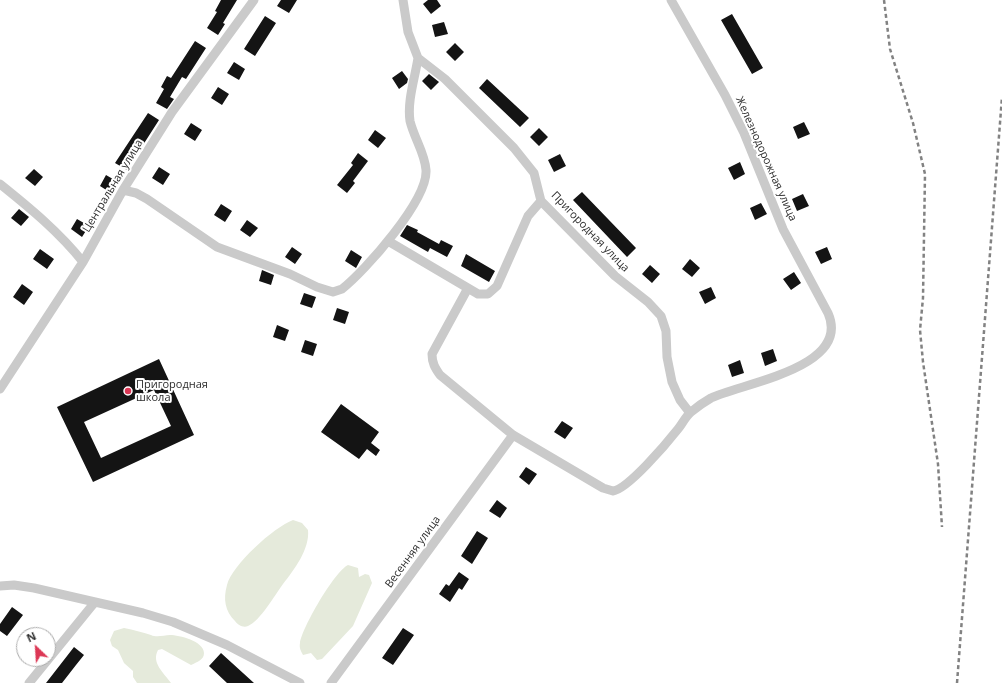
<!DOCTYPE html>
<html>
<head>
<meta charset="utf-8">
<style>
	body { margin:0 }
	#map { position:relative; width:1002px; height:683px; overflow:hidden; background:#fff; font-family:"Open Sans",sans-serif }
	canvas { display:block }
	.north { position:absolute; left:16px; top:627px; width:40px; height:40px; box-sizing:border-box; background:#fff; border:1px solid #ababab; border-radius:50%; rotate:335deg; font-size:11px; font-weight:700; line-height:16px; text-align:center; color:#2d2d2d }
	.north::after { content:''; display:block; margin:auto; width:14px; height:18px; background:#dc3755; clip-path:polygon(50% 0,100% 100%,50% 72%,0 100%) }
</style>
</head>
<body>
<div id="map">
<canvas width="1002" height="683"></canvas>
<div class="north">N</div>
</div>
<script>
const ctx = document.querySelector('canvas').getContext('2d');
ctx.lineJoin = 'round';
function paint(path, color) {
  ctx.fillStyle = color;
  ctx.fill(path, 'evenodd');
}
function stroke(path, color, width, dash) {
  ctx.strokeStyle = color;
  ctx.lineWidth = width;
  ctx.lineCap = dash ? 'butt' : 'round';
  ctx.setLineDash(dash || []);
  ctx.stroke(path);
}
function drawText(font, color, halo, rows, align = 'center') {
  ctx.font = font + ' "Open Sans",sans-serif';
  ctx.lineWidth = 4;
  ctx.setLineDash([]);
  ctx.textBaseline = 'middle';
  ctx.strokeStyle = halo;
  ctx.fillStyle = color;
  for (const [text, x, y, turn = 0] of rows) {
    ctx.save();
    ctx.translate(x, y);
    ctx.rotate((+turn || 0) * Math.PI / 180);
    ctx.textAlign = isNaN(turn) ? turn : align;
    if (halo) ctx.strokeText(text, 0, 0);
    ctx.fillText(text, 0, 0);
    ctx.restore();
  }
}
paint(new Path2D(`
	M293,520L302,523L308,530C310,549 294,570 283,584C275,595 260,621 248,626C243,628 238,625 235,621C225,611 223,599 227,585C232,565 274,527 293,520Z
	M348,565L358,568L359,577L365,574L369,575L372,583L353,626L322,659L317,660L311,653L303,655C301,651 299,648 300,643C302,628 334,572 348,565Z
	M124,628C134,630 142,632 151,635C157,638 164,635 170,635C179,635 204,641 204,653C204,660 197,662 191,665L162,649L158,650C151,663 164,673 171,683H137L133,677V671L124,663L118,650L112,646L110,640L114,631Z`), '#e5eadb');
paint(new Path2D(`
	M221,0H237L223,23L225,24L218,35L207,28L217,12L215,11Z
	M281,0H297L289,13L277,6Z
	M428,0H437L441,6L431,14L423,4Z
	M732,14L763,68L752,74L721,20Z
	M265,16L276,23L255,56L244,49Z
	M444,22L448,34L435,37L432,25Z
	M195,41L206,48L186,79L182,77L170,97L174,99L167,109L156,103L164,89L161,87L167,76L171,78Z
	M455,43L464,52L455,61L446,52Z
	M234,62L245,69L239,80L227,73Z
	M402,71L408,79L407,83L399,89L392,78Z
	M429,74L439,82L431,90L422,81Z
	M487,79L529,118L520,127L479,88Z
	M218,87L229,94L222,105L211,98Z
	M148,113L159,120L127,170L115,163Z
	M804,122L810,134L798,139L793,127Z
	M191,123L202,130L195,141L184,134Z
	M539,128L548,137L539,146L530,137Z
	M375,130L386,138L378,148L368,140Z
	M358,153L368,161L353,181L355,183L347,193L337,185L353,165L351,163Z
	M560,154L566,166L554,172L548,160Z
	M740,162L745,174L734,180L728,168Z
	M159,167L170,174L163,185L152,178Z
	M34,169L43,177L35,186L25,178Z
	M106,175L118,182L111,193L100,186Z
	M582,192L636,248L627,257L573,200Z
	M803,194L809,206L797,211L792,199Z
	M761,203L767,214L755,220L750,208Z
	M221,204L232,211L225,222L214,215Z
	M19,209L29,217L21,226L11,218Z
	M77,219L89,226L82,237L71,229Z
	M247,220L258,228L250,237L240,230Z
	M407,225L418,230L417,232L439,244L441,240L453,246L447,257L430,248L428,252L400,236Z
	M292,247L302,254L295,264L285,257Z
	M827,247L832,259L821,264L815,252Z
	M40,249L54,259L47,269L33,259Z
	M351,250L362,257L356,268L345,261Z
	M466,254L495,271L489,282L461,266Z
	M690,259L700,268L692,277L682,269Z
	M650,265L660,274L652,283L642,274Z
	M262,270L274,275L271,285L259,281Z
	M794,272L801,283L791,290L783,279Z
	M22,284L33,292L24,305L13,297Z
	M711,287L716,298L705,304L699,292Z
	M304,293L316,297L312,308L300,304Z
	M337,308L349,312L345,324L333,320Z
	M277,325L289,330L285,341L273,337Z
	M305,340L317,344L313,356L301,352Z
	M773,349L777,361L765,366L761,353Z
	M159,359L194,435L93,482L57,407ZM154,390L171,426L101,458L84,422Z
	M740,360L744,373L732,377L728,365Z
	M341,404L379,432L371,443L380,450L376,456L367,449L359,459L321,432Z
	M562,421L573,428L565,439L554,432Z
	M526,467L537,474L529,485L519,477Z
	M497,500L507,508L500,518L489,511Z
	M477,531L488,538L472,564L461,556Z
	M459,572L469,579L462,590L459,588L450,602L439,594L446,584L449,586Z
	M12,607L23,615L7,636L0,631V624Z
	M403,628L414,635L393,665L382,658Z
	M74,647L84,655L76,665L62,683H46Z
	M221,653L254,683H227L209,666Z`), '#141414');
stroke(new Path2D(`
	M403,0L408,32L418,58L445,79L514,148L534,173L541,201L615,276L648,302L661,316L666,331L667,357L672,382L680,400L690,413
	M0,184C30,208 59,232 83,262
	M123,190L136,193L147,199L217,247L290,274L317,287L333,292L342,289C365,271 428,200 426,170C425,153 414,138 410,121C407,101 415,78 418,58
	M388,241L478,294H488L497,286L528,216L541,201
	M468,288L432,354C432,363 435,368 440,375L513,435L603,488L613,491C628,489 667,443 678,429C682,424 686,416 691,412C697,407 704,402 711,398C742,383 852,368 828,313L783,229L744,133L725,95L671,0
	M0,389L83,262L123,190L172,112L254,0
	M0,586L14,585L34,588L143,613L173,622L227,645L300,683
	M29,683L95,602
	M331,683L513,435`), '#cacaca', 9);
stroke(new Path2D(`
	M884,0L890,49L913,123L925,174L923,298L920,330L923,362L938,464L942,527
	M957,683L1002,97`), '#828282', 2.5, [4, 3]);
for (const [x, y, r, color] of [
	[128,391,4,"#dc3755"]
]) {
  const dot = new Path2D();
  dot.arc(x, y, r, 0, 2 * Math.PI);
  ctx.fillStyle = color;
  ctx.fill(dot);
  stroke(dot, '#fff', 1.5);
}
drawText('11px', '#2d2d2d', '#fff', [
	["Железнодорожная улица",766,159,66],
	["Центральная улица",113,186,-59],
	["Пригородная улица",590,232,46],
	["Весенняя улица",413,552,-54]
]);
drawText('11px', '#2d2d2d', '#fff', [
	["Пригородная",136,385],
	["школа",136,398]
], 'left');
</script>
</body>
</html>
